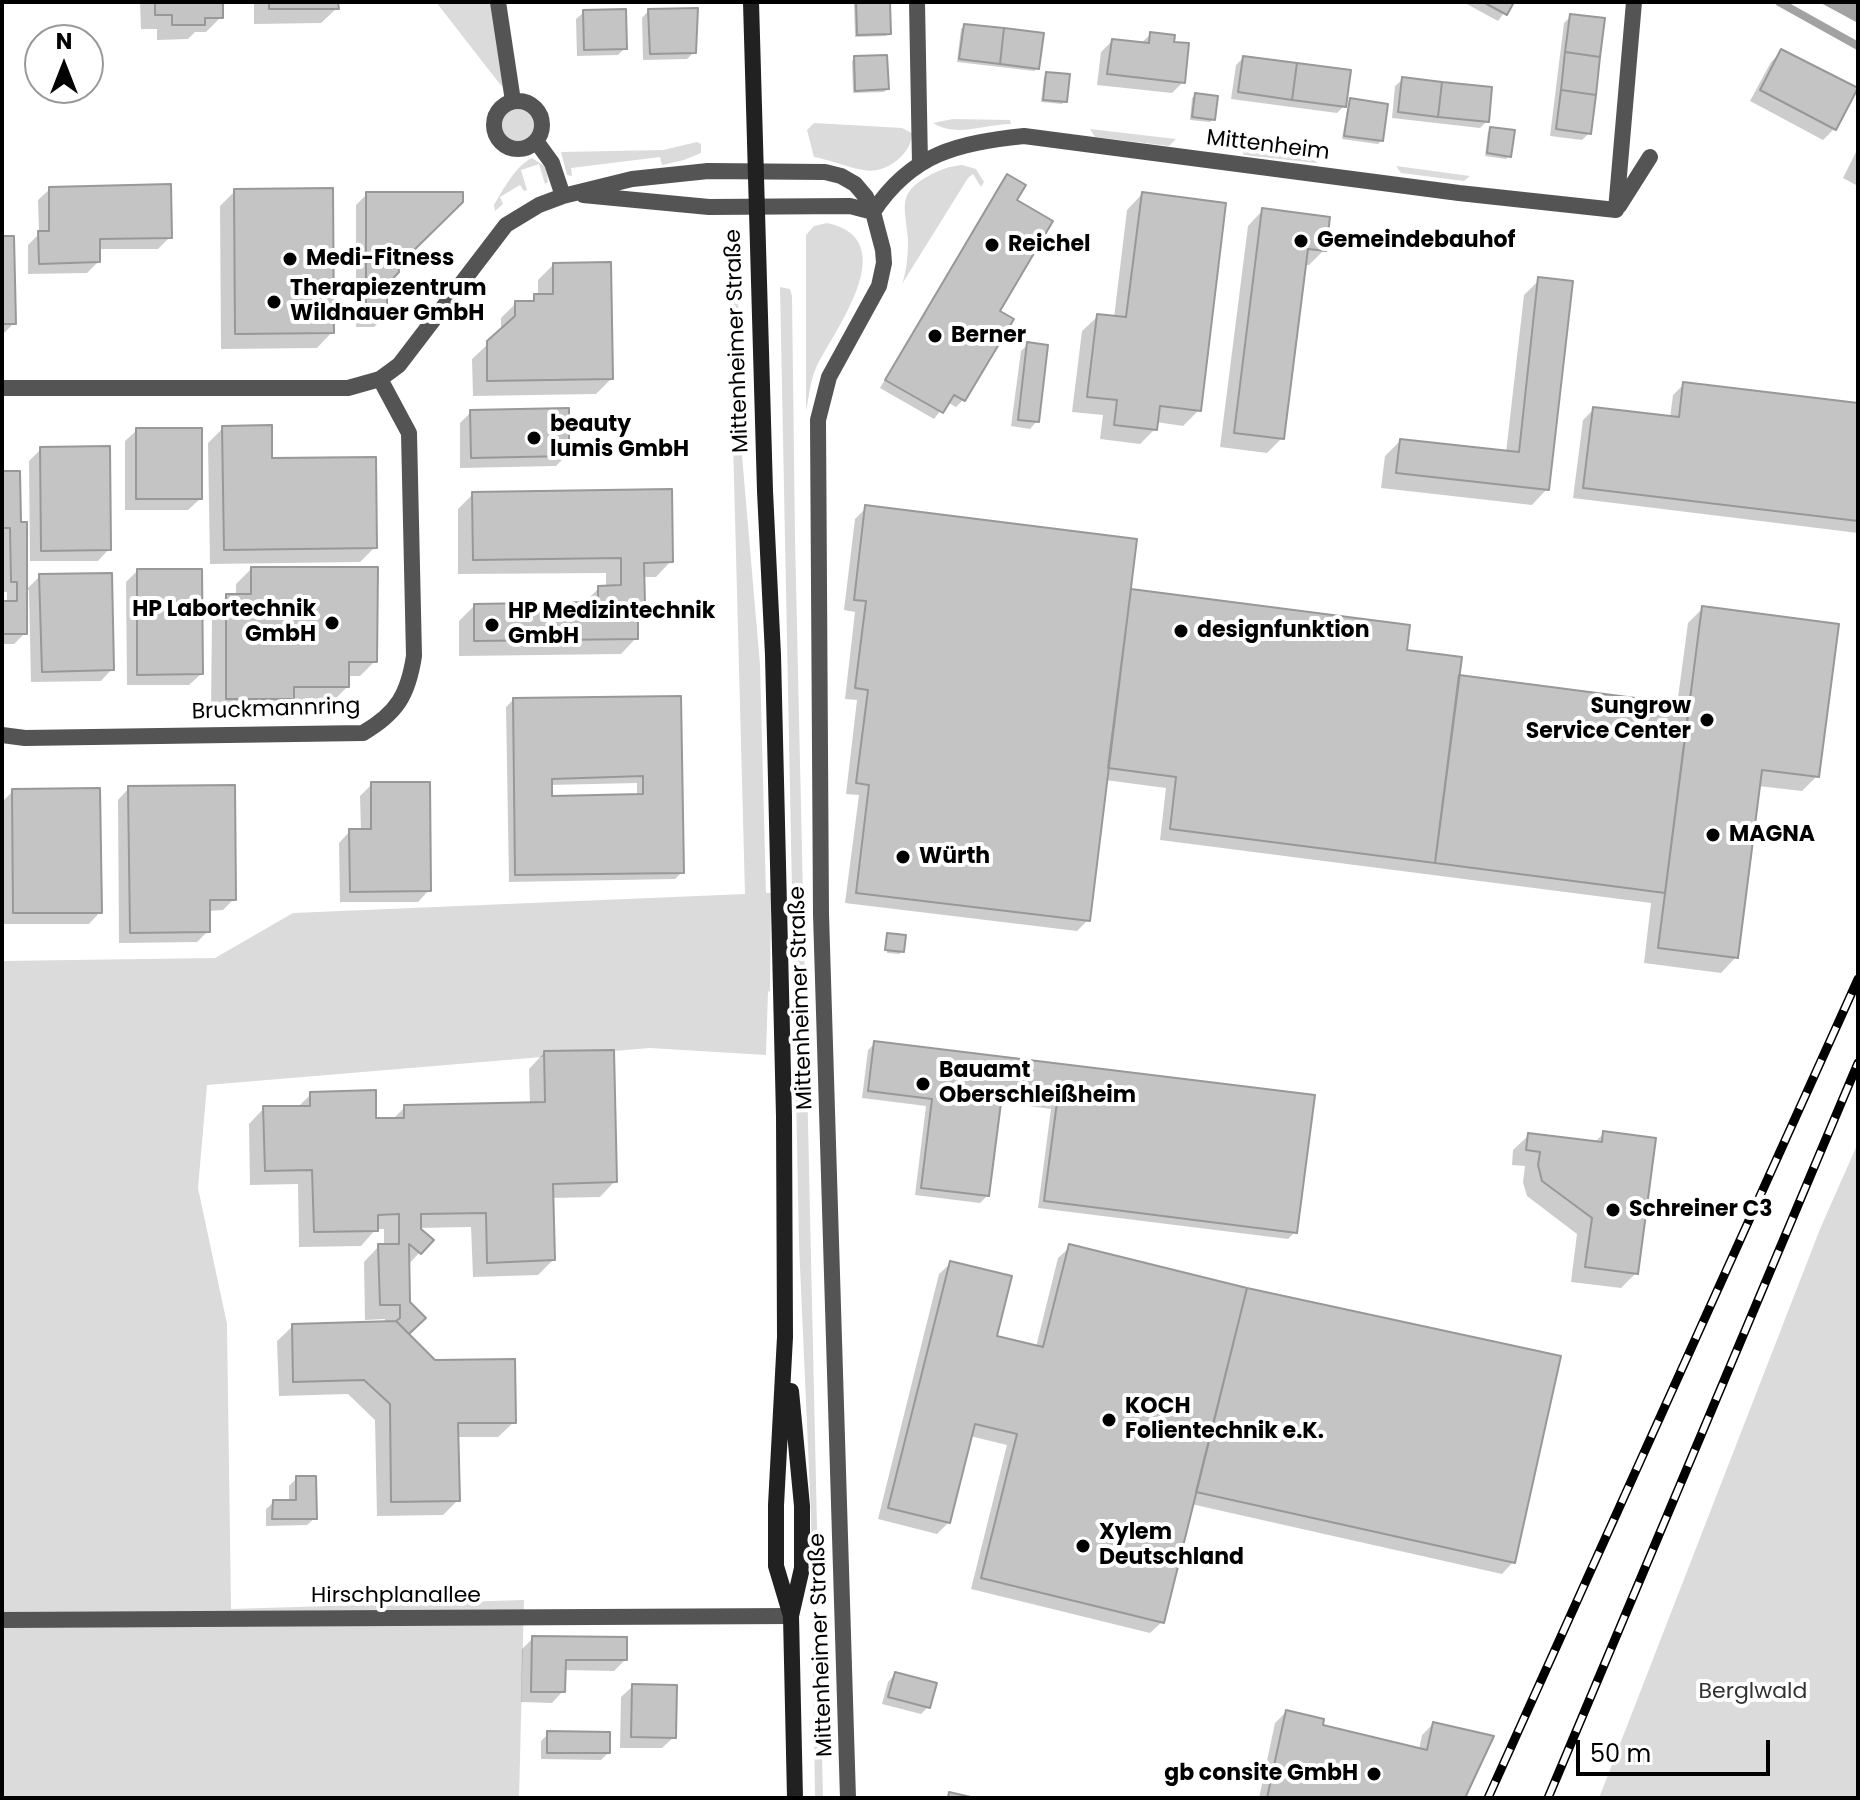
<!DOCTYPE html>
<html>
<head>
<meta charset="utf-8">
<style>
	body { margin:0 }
	#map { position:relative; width:1860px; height:1800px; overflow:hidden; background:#fff; font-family:Poppins,sans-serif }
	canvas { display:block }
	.frame { position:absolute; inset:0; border:4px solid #000; pointer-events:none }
	.north { position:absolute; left:24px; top:24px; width:80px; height:80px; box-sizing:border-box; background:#fff; border:2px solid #999; border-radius:50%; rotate:0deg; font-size:22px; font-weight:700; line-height:32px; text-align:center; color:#000 }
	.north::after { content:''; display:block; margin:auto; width:28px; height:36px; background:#000; clip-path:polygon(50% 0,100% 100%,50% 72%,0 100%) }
	.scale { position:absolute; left:1576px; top:1740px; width:194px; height:36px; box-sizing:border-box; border:4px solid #000; border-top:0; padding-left:10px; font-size:24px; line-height:28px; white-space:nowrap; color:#000; -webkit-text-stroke:6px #fff; paint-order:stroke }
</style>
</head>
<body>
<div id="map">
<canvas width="1860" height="1800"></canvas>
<div class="frame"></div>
<div class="north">N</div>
<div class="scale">50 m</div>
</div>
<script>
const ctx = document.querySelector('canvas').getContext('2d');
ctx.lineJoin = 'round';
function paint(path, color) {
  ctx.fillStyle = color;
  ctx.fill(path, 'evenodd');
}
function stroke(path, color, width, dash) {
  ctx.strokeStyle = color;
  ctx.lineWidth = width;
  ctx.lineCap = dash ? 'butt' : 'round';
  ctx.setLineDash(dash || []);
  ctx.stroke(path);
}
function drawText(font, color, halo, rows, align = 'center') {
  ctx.font = font + ' Poppins,sans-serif';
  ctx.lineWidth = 8;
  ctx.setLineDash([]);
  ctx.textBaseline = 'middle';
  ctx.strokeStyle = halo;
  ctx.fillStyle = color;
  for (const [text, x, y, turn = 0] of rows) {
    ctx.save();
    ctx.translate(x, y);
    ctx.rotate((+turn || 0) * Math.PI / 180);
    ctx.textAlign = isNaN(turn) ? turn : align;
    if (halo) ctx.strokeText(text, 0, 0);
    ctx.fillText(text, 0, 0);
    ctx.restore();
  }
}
paint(new Path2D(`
	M436,2H491L506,90L499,83Z
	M502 125a17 17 0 1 1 34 0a17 17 0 1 1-34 0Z
	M953,119L1010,120L1011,124C984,124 957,138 933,123Z
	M814,123L902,128L912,133C912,155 884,175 863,170C846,167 831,160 814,157L807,130Z
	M1090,129L1176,139L1169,146L1095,137Z
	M697,142L701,144V153L684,160L662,165L660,157L571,168L572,176L567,175L561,152L663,150Z
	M1239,147L1322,157L1316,163L1244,155Z
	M532,158L546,167L548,182L545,184L539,164L521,170L527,190L524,191L520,185L500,197L503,204L495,211L494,205C503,190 516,165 532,158Z
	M962,165L976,169L984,182L981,187L973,174L968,178L902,284C907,270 908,254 908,239C906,207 895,193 932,174C942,169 951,166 962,165Z
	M1396,166L1470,176L1464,181L1401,173Z
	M827,223C905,240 834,330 816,368C810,381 809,397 806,411V235L814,226Z
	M780,287L790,289L792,296L795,537L823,1798H815L811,1515L799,1244Z
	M738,289L741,444L760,665L766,893H771L770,992L768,991L766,1055L650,1048L207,1085L198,1188L227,1324L231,1609L524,1600L519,1798H2V961L215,958L293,913L745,894L729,290Z
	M1858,1143V1798H1599L1820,1229Z`), '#dbdbdb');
paint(new Path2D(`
	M1819,2H1858V23Z`), '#a2a2a2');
paint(new Path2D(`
	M140,2H221V17L206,32H195L188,39L157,40V29H141Z
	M254,2H336L337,8L321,23L254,24Z
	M854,2H889V33L886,36L855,37Z
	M1463,2H1512L1498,21Z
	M649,10L694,52L687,59L643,60L642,18Z
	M584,12L625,48L618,55L577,56L576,19Z
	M1571,16L1589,133L1582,140L1550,136L1564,23Z
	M964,26L1038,68L1034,71L957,62L961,29Z
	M1151,34L1183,82L1172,93L1097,85L1101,52L1112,41L1140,44Z
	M1782,51L1834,129L1823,140L1750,101L1771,62Z
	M855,58L887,89L884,92L853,93L852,61Z
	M1243,58L1344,106L1337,113L1231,99L1236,65Z
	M1047,74L1065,101L1062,104L1041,102L1044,77Z
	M1403,79L1487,121L1480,128L1392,118L1395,86Z
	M1195,95L1213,119L1210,122L1190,120L1192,98Z
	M1351,101L1381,141L1378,144L1342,139L1348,104Z
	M1491,129L1509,156L1506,159L1485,156L1488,132Z
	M1858,148V186L1843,178Z
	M1007,177L1014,201L997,312L963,400L956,407L947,402L934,419L880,388L1000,184Z
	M50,189L170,237L158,249H98V262L87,273L28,274V245L39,234L38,200Z
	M235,191L332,332L317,348L221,349L220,206Z
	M367,194L461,201L397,264L385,284V316L374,327H356V205Z
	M1142,194L1199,410L1183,426L1156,422L1155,429L1140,444L1100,439L1103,415L1072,412L1082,331L1098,316L1114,318L1127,210Z
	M1263,210L1324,250L1309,265H1304L1282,438L1267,453L1220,447L1248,226Z
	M2,238L14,323L2,335Z
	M553,265L611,379L596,394L473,396L472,359L501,332V318L516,303H529L538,296V280Z
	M1539,280L1547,489L1532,505L1381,488L1385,456L1400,441L1506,453L1524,295Z
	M1028,344L1037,421L1030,429L1011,426L1021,351Z
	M1684,384L1858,405V533L1573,498L1583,420L1594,409L1670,418L1673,395Z
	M471,412L567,455L556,466L460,468V423Z
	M223,428L270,460L375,547L360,562L210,564L208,443Z
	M137,430L200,499L188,510H125V441Z
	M41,449L109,549L98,561H30L29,461Z
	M2,473H18L25,633L14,644H2V603H7V592H2Z
	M473,494L671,561L656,577H642L643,604L636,611V638L621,654L459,656V621L474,606L584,603L599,588H606V573L458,574V509Z
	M866,508L1129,591L1408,626L1405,651L1457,677L1677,705L1688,623L1703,608L1817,776L1802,791L1758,786L1736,957L1721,973L1644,963L1651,903L1160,840L1166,788L1105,780L1088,920L1077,931L845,903L859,795L846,794L857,700L845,699L855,612L844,610L855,519Z
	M251,569L375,661L360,676H347V687L332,702H288L276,714H211L212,612L227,596H236V584Z
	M137,571L201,674L189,685H127L126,582Z
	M40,576L112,669L101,681L31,682L29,590H26Z
	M679,698L682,872L675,879L509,882L506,707L513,700ZM637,783V796L550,798V785Z
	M372,784L429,890L418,902H340L339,843L350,831H361L360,796Z
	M129,788L234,899L223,910L208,911V931L197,942L119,943L118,800Z
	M13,791L100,912L89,924H3L2,802Z
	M889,935L903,951L899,954L887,953Z
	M875,1043L1312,1097L1295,1232L1288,1239L1038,1208L1051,1109L999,1102L988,1195L980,1203L915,1195L926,1106L862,1098L868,1050Z
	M544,1053L615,1181L600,1197L551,1198L553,1260L538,1275L473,1277L471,1227L418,1228L431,1240L408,1265L406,1335L434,1362L514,1422L498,1437H456L458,1500L443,1515L377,1516L375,1420L348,1394L279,1396L277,1341L293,1326L385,1324V1319L365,1320L364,1262L379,1246H384V1229H376L361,1246L299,1247L298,1184L250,1185L249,1124L264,1108H297L311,1094L374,1120H392L405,1107L530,1104L529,1069Z
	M1604,1133L1636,1273L1621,1288L1571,1282L1577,1234L1527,1196L1523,1182L1525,1166L1512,1165L1513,1150L1529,1135L1594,1143Z
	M1070,1247L1513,1562L1502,1574L1191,1504L1162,1622L1150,1633L971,1589L1007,1445L970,1436L949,1522L937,1534L878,1519L939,1274L951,1263L995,1337L1036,1347L1058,1258Z
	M297,1478L315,1518L307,1525L266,1526V1509L274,1502H289V1486Z
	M533,1638L625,1660L614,1671L564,1670L563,1691L552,1703L521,1702L522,1649Z
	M895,1674L928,1707L921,1714L882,1704L888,1682Z
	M633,1686L674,1737L662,1748H620L621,1697Z
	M1286,1712L1320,1727L1419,1750L1422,1735L1433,1724L1463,1798H1259L1275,1723Z
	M548,1734L608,1753L601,1760L541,1759V1741Z`), '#0003');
stroke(new Path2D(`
	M1779,2L1858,46`), '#a2a2a2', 8);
const building = new Path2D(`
	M155,2H223V18H205V25H172V15H155Z
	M269,2H338L339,9H269Z
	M856,2H890L891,34L857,35Z
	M1483,2H1514L1507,15Z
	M698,8L696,53L650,54L648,9Z
	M626,9L627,49L584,50L583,10Z
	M1570,14L1605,18L1600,57L1565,52Z
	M964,24L1004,28L1000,64L959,59Z
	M1004,28L1044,33L1039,69L1000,64Z
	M1150,32L1175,35L1174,42L1189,43L1185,83L1107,74L1112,39L1149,43Z
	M1781,49L1858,88L1836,130L1760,90Z
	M1565,52L1600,57L1596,95L1561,90Z
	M887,55L889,89L855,91L854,56Z
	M1243,56L1297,63L1292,100L1238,92Z
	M1297,63L1351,70L1346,107L1292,100Z
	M1046,72L1070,74L1067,102L1043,100Z
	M1402,77L1442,82L1438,117L1398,112Z
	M1442,82L1492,87L1489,122L1438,117Z
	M1561,90L1596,95L1591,134L1556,129Z
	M1195,93L1218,96L1215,120L1192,117Z
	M1350,98L1388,104L1383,141L1344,136Z
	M1490,127L1515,130L1511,157L1487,153Z
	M1007,174L1026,185L1017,200L1053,221L1000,311L1014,319L965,401L954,395L943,413L885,380Z
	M171,184L172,238L100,239V262L39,264L38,231H49V187Z
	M333,188L334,333L235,334L234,189Z
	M366,192H463V202L406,258H398L399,272L387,285V317H366Z
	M1142,192L1226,203L1201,411L1160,406L1157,430L1114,425L1117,400L1087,397L1097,314L1126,317Z
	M1262,208L1330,217L1326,251L1308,249L1284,439L1234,433Z
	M2,236H14L16,324H2Z
	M611,262L613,379L487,381V341L515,316V301H534V294H553V263Z
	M1538,277L1573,281L1549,490L1396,473L1400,439L1519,452Z
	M1027,342L1048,345L1039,422L1018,420Z
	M1683,382L1858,403V521L1583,488L1593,407L1679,417Z
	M569,408V456L471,458L470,410Z
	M272,425V458L376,457L377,548L224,550L222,426Z
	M136,428H202V499H136Z
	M110,446L111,550L41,551L40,447Z
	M2,471H20L21,522H27V634H2V601H17V582H11L10,528H2Z
	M672,489L673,562L644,563L645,605H638V639L474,641V604L598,602V586L621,585V558L473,560L472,492Z
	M865,505L1137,539L1090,921L856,893L869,785L856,783L868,690L855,688L866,601L854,600Z
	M251,567H378L377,662H349V687H294V699H226V594H251Z
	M137,569H202L203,674L137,675Z
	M112,573L114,670L42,672L39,574Z
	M1131,589L1410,625L1407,650L1462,657L1435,863L1170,829L1176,777L1108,768Z
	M1702,606L1839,624L1819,777L1762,770L1738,958L1658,948Z
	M1459,675L1689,705L1665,893L1435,863Z
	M681,696L684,873L515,875L513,698ZM643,776V794L552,796V779Z
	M371,782H430L431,891L350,892L349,829H371Z
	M235,785L236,900H210V932L130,933L128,786Z
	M100,788L102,913H13L12,789Z
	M887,933L906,935L904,952L885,950Z
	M874,1041L1315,1095L1297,1233L1044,1201L1057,1102L1002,1095L989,1196L921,1188L932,1099L868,1091Z
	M614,1050L617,1182L553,1184L555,1260L487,1263L486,1213L421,1214V1229L434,1240L421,1254L409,1244L410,1302L426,1318L409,1334L396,1321L400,1318V1305H380L378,1244H399V1214L378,1215V1231L314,1232L312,1170L265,1171L263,1106H310V1092L376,1090V1118H404V1105L545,1102L544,1051Z
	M1603,1131L1656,1138L1638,1274L1585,1267L1592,1218L1542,1181L1538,1165L1540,1152L1526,1150L1528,1133L1602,1142Z
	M1069,1244L1247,1288L1164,1623L981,1578L1017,1434L975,1424L950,1523L888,1508L950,1261L1012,1276L997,1336L1043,1347Z
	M1247,1288L1561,1356L1515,1563L1196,1492Z
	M396,1321L435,1360L515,1359L516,1423H458L460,1501L391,1502L390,1404L364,1380L293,1382L292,1324Z
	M296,1476H316L317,1519H272L273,1500H296Z
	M532,1636L627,1637V1660H566L565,1692H531Z
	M895,1672L937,1683L930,1708L888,1697Z
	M632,1684L677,1685L676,1738L631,1737Z
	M1286,1710L1324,1719L1323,1725L1427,1750L1433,1722L1494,1736L1465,1798H1267Z
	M547,1731L610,1732V1753H547Z
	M949,1792L975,1798H948Z`);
paint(building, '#c4c4c4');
stroke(building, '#989898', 2);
stroke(new Path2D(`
	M498,2L513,101
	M917,2L920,164
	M494 125a24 24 0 1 1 48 0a24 24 0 1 1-48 0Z
	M536,141L552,163L563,196
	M583,195L709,207L850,206L873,212
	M1619,206L1650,157
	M1616,210L1634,2
	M873,212C912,153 958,143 1024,136L1459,193L1616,210
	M2,388H348L380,379L399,365L506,225L539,205L563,196L632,179L708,171L825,172L841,176L855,184L866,197L873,212L883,250L884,263L879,286L829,377L818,420L821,914L848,1798
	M2,735L25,738L363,733C397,713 408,695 414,656L409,433L380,379
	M2,1620L791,1616`), '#545454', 16);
stroke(new Path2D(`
	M751,2L765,491L773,655L784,1116L785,1337L776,1505V1566L791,1616
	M791,1391L802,1506V1568L791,1616L795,1798`), '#212121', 16);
const rail = new Path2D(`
	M1488,1798L1858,979
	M1548,1798L1858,1063`);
stroke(rail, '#000', 9);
stroke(rail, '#fff', 6, [18]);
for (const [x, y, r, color] of [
	[1301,241,8,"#000"],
	[992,245,8,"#000"],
	[290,259,8,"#000"],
	[274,302,8,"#000"],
	[935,336,8,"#000"],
	[534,438,8,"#000"],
	[332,623,8,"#000"],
	[492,625,8,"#000"],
	[1181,631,8,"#000"],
	[1707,720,8,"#000"],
	[1713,835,8,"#000"],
	[903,857,8,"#000"],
	[923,1084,8,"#000"],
	[1613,1210,8,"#000"],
	[1109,1420,8,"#000"],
	[1083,1546,8,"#000"],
	[1374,1774,8,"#000"]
]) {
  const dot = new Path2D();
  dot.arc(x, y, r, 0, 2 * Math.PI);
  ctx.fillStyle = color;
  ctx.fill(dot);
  stroke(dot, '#fff', 3);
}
drawText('22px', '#000', '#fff', [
	["Mittenheim",1268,146,7],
	["Mittenheimer Straße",738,341,-92],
	["Bruckmannring",276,710,-2],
	["Mittenheimer Straße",802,998,-92],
	["Hirschplanallee",396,1596],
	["Mittenheimer Straße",822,1645,-92]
]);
drawText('bold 22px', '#000', '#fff', [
	["Gemeindebauhof",1317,241],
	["Reichel",1008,245],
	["Medi-Fitness",306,259],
	["Therapiezentrum",290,289],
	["Wildnauer GmbH",290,314],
	["Berner",951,336],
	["beauty",550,425],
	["lumis GmbH",550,450],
	["HP Labortechnik",316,610,"right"],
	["GmbH",316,635,"right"],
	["HP Medizintechnik",508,612],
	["GmbH",508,637],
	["designfunktion",1197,631],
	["Sungrow",1691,707,"right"],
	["Service Center",1691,732,"right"],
	["MAGNA",1729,835],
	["Würth",919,857],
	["Bauamt",939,1071],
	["Oberschleißheim",939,1096],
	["Schreiner C3",1629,1210],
	["KOCH",1125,1407],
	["Folientechnik e.K.",1125,1432],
	["Xylem",1099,1533],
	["Deutschland",1099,1558],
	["gb consite GmbH",1358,1774,"right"]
], 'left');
drawText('22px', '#323232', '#fff', [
	["Berglwald",1753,1692]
]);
</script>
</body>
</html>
